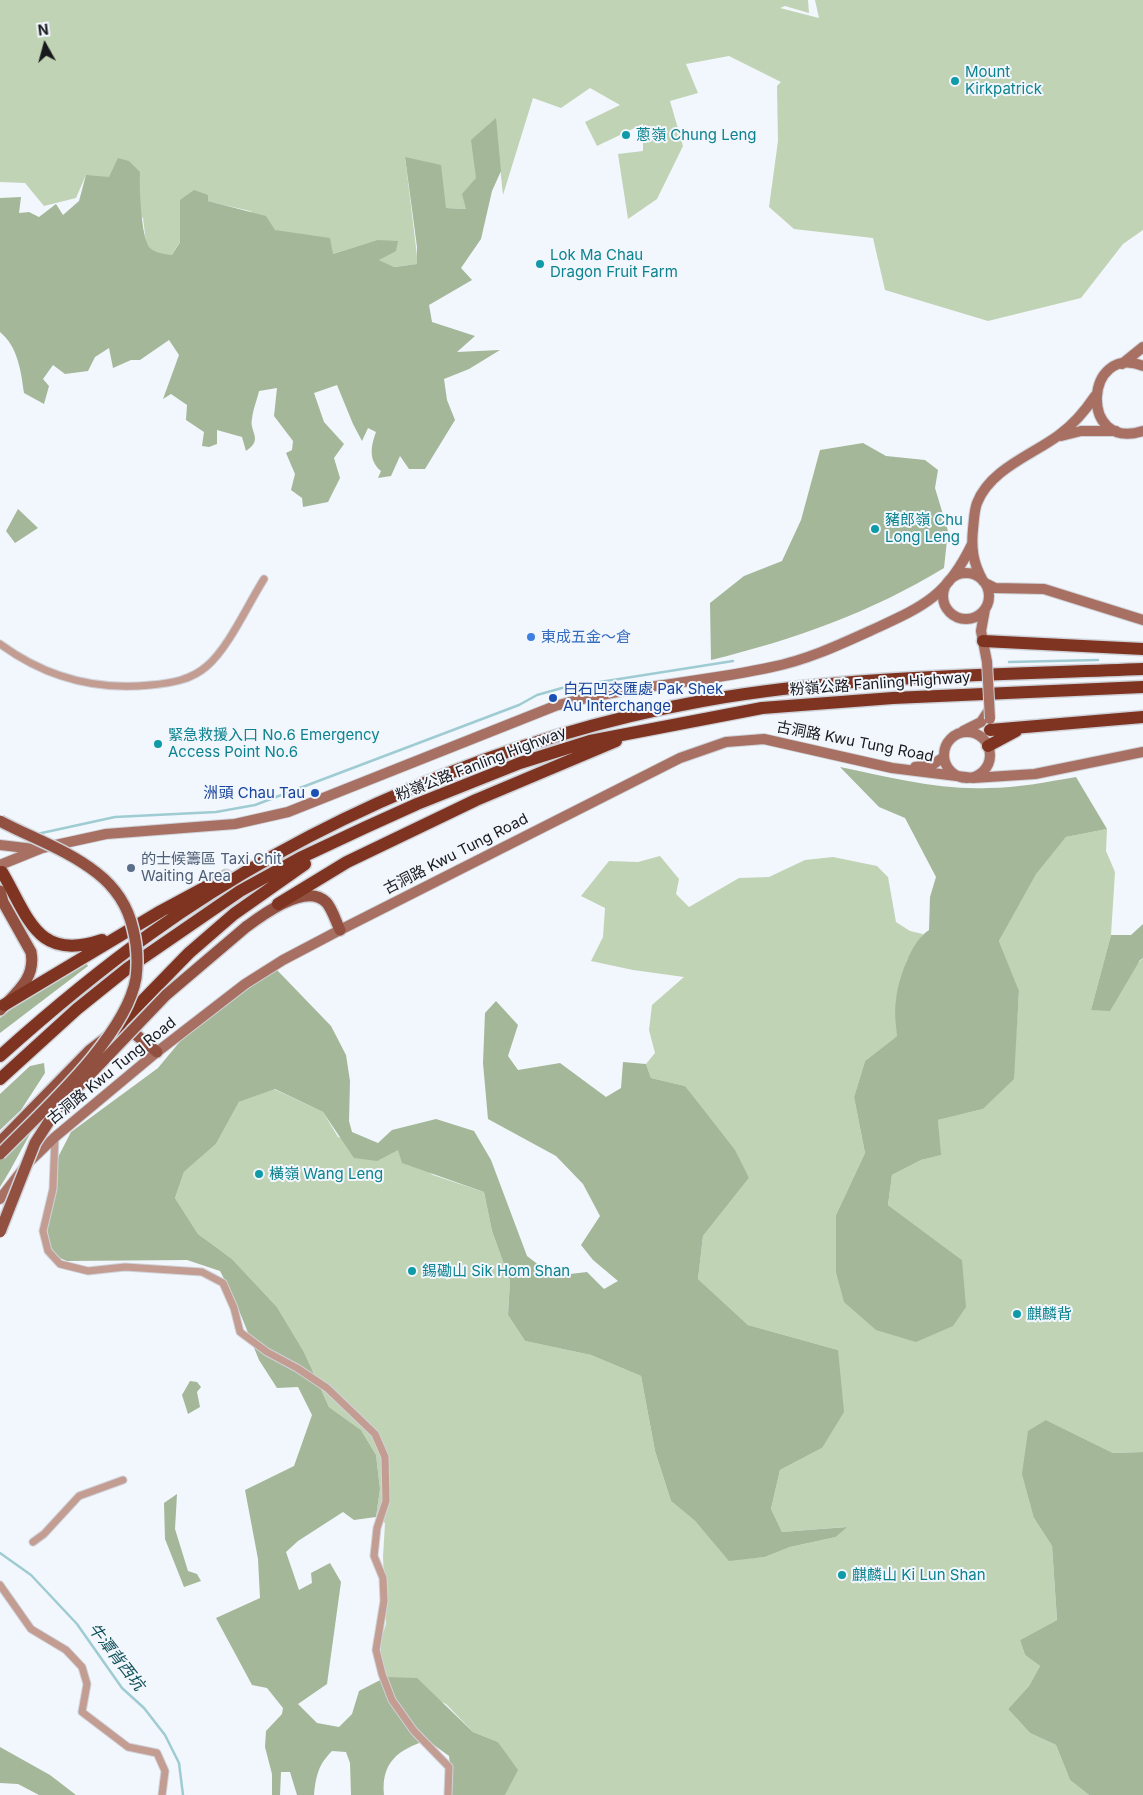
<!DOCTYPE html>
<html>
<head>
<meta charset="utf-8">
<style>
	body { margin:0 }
	#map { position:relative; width:1143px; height:1795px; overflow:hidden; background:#f2f6fd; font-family:Inter,sans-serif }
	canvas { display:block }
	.north { position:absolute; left:20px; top:20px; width:50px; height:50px; -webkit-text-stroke:4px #f2f6fd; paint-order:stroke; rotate:353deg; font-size:14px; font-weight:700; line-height:20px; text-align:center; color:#18191c }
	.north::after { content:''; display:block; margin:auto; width:18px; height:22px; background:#18191c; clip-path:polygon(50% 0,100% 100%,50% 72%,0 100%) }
</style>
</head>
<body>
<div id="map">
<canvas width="1143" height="1795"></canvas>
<div class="north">N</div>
</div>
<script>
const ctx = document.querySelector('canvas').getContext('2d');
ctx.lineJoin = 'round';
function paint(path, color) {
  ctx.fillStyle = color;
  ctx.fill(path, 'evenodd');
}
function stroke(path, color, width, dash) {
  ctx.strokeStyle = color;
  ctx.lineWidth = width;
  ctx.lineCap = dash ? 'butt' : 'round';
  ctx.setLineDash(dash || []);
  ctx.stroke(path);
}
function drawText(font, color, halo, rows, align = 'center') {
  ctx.font = font + ' Inter,"Noto Sans SC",sans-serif';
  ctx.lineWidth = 4;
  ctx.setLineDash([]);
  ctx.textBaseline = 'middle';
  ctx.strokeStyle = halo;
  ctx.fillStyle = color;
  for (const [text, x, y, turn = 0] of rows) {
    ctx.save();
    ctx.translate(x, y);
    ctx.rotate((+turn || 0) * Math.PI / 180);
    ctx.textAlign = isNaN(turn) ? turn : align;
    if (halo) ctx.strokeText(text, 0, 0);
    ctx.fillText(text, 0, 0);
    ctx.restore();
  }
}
paint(new Path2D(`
	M0,0H808L809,13L785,6L780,8L819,18L815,0H1143V230L1123,244L1081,298L988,321L885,290L873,238L794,229L769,207L778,141L777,86L781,82L729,56L686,64L698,93L670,101L683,146L657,199L628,219L618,154L643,151V124L597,146L585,122L620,105L590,88L561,108L533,98L503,195L495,119L466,209L446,208L405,157L418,264L393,267L379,260L377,240L333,254L275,230L250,211L207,201L180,200L182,238L172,255L153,253L146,243L143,218L86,175L76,198L44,206L25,183L0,182Z
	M1107,829L1106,851L1115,872L1111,935L1091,1010L1143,958V1452L1113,1453L1046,1420L1034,1518L1052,1546L1057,1620L1020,1640L1025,1655L1040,1666L1029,1686L1008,1709L1030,1733L1056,1745L1070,1780L1089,1795H505L517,1770L498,1742L473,1732L446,1704L386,1677L380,1657L381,1639L386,1624L383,1557L385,1523L376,1517L380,1489L376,1455L361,1430L329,1407L304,1352L277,1307L232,1259L198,1234L175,1198L184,1172L216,1144L239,1102L274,1089L323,1112L338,1137L398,1150L433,1175L484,1192L492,1231L510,1281L508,1315L525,1341L591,1355L641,1376L655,1451L671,1501L695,1521L729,1560L765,1557L790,1547L836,1537L846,1527L782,1532L771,1509L780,1470L822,1448L838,1350L748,1325L698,1279L703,1236L749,1178L685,1086L651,1078L646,1064L655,1053L649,1030L652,1005L684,977L633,970L591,961L603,937L605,908L581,896L609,861L638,862L660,856L679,879L676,894L689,907L739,878L769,877L805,860L833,857L877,866L888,877L896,922L910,931L923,934L907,960L896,1000L897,1036L865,1061L854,1097L865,1153L836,1215L962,1260L888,1205L892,1175L921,1160L940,1155L938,1120L983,1109L1013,1079L1019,992L999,941L1036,873L1066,837Z`), '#c1d3b5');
paint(new Path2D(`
	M496,118L501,171L492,191L481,239L461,268L472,280L429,305L432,322L475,336L457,352L500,350L469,369L444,379L447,400L455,420L425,469H409L400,456L391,476L378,478L381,471C368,460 371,446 376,432L368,428L362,441L353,424L337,385L314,393L324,422L344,444L334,458L340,478L328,502L303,507L302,498L291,490L295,474L286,453L292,450L293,441L274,416L277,388L259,391C257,400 253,409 252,419C249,432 264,439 246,451L242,437L217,430V444L209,447L202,446L204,432L186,420L187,405L171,394L163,399L179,355L169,340L140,360H131L113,368L109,348L95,357L88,371L65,374L53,365L43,379L49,386L44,404L24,393C21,371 18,347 0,332V198L21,197L19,213L29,212L39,217L56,204L63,215L79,201L86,175L109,177L118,158L129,161L140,172C139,186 141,239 150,248C155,253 165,254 172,255L180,242V200L194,190L208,195V201L266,216L275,230L330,238L333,254L377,240L398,241L396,251L379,260L394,267L417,264V247L405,157L441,165L446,208L466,209L462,194L476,178L471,140Z
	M863,443L886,456L925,460L938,470L935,488L948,531L944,568C872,612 793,640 711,660L710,603L744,576L782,561L801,520L820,450Z
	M18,509L38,528L15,543L6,531Z
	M840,767C888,777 938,790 988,788C1018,788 1046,782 1076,777L1107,829L1066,837L1036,874L999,941L1019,991L1014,1079L983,1109L938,1120L941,1155L921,1160L892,1175L888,1205L962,1260L966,1307L953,1326L916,1342L876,1330L844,1302L836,1272V1215L865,1153L854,1097L865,1061L897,1036C896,1025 894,1012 896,1000C898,980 911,941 929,930L930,897L936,877L905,818L879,807Z
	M1143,924V958L1140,960L1110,1011L1091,1010L1111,935H1131Z
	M79,952L88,966L0,1033V1018Z
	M276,969L331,1026L346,1055L350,1081L349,1121L352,1132L378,1143L392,1130L436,1119L474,1131L491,1160L527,1256L553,1276L587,1272L604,1289L618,1281L593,1260L581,1245L600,1216L583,1184L556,1156L488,1119L483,1063L485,1013L496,1001L518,1025L508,1056L518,1070L560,1063L606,1097L621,1088L623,1062L646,1064L651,1078L685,1086L735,1150L749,1178L703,1236L698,1279L748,1325L838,1350L844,1412L822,1448L780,1470L771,1509L782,1532L847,1527L836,1537L790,1547L765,1557L729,1561L695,1521L671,1501L655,1451L641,1376L591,1355L525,1341L508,1315L510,1281L492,1231L484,1192L402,1163L398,1150L377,1161L354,1158L323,1112L275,1089L239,1102L216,1144L184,1172L175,1198L198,1234L232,1259L277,1307L304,1352L329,1407L361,1430L376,1455L380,1489L376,1517L354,1520L343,1512L298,1541L286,1552L299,1590L312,1583L311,1573L330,1563L341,1582L327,1684L298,1704L317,1723L339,1727L352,1714L359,1691L386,1677L417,1678L473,1732L498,1742L518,1770L505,1795H447L452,1783L449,1756L427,1740C398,1750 381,1762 384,1795H351L350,1763L346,1752L332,1751C318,1765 316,1776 314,1795H297L290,1772H281L280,1795H272V1774L265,1747L266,1731L282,1714L283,1708L267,1688L252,1685L216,1618L260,1598L258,1559L245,1490L294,1466L312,1415L298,1387L277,1388L259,1360L234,1298L220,1271L187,1260L67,1261L50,1254L45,1213L53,1167L71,1132L158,1068L182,1039L240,989Z
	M44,1063L45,1073L21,1110L0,1130V1094L30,1066Z
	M37,1123C23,1144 14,1166 0,1187V1156Z
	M190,1381L197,1382L201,1387L197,1392L200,1407L188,1414L182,1395Z
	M1046,1420L1113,1453L1143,1452V1795H1089L1070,1780L1056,1745L1030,1733L1008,1709L1029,1686L1040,1666L1025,1655L1020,1640L1057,1620L1052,1546L1034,1518L1022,1474L1028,1431Z
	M177,1494L175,1529L188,1571L197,1574L201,1581L184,1587L165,1539L164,1503Z
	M0,1747L50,1775L76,1795H39L18,1784L0,1783Z`), '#a4b798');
stroke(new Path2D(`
	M1009,662L1098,660
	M37,834L115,817L216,812L255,805L519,705L537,695L562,688L733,661
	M0,1553L31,1575L77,1624L122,1688L144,1708L165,1735L179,1763L183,1795`), '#9eccd2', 2.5);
const street = new Path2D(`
	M0,644C45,677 95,691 151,685C172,683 191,680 207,666C229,647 248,604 264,579
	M55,1137L53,1189L43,1231L48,1251L60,1264L88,1271L125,1267L202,1272L223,1283L234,1308L240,1332L267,1352L297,1368L327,1388L375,1434L385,1457L386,1501L377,1528L374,1556L383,1578L384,1601L376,1650L382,1674L392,1700L414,1731L449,1767L448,1795
	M33,1542L44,1534L79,1496L123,1480
	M0,1585L31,1629L66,1650L82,1667L87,1684L82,1712L128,1747L157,1753L165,1771L162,1795`);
const secondary = new Path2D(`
	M1122,364L1143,347
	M1143,366C1085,342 1078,452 1143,431
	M1061,436L1081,431H1116
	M943 596a23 23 0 1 1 46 0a23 23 0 1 1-46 0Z
	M983,581C973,563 971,549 973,529C974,521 974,511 977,503C990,469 1034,454 1059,435C1074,424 1085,411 1095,396
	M985,583L995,588L1044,589L1143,620
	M985,609L981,631L987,662
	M963,731L981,722L989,710
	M944 755a23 23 0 1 1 46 0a23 23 0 1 1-46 0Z
	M915,767L932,765L944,757
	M0,845L34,849
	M0,865L42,848L106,834L235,824L288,812L555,706C626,686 700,683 772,667C807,660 839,645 872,630C922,607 947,597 972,544
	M0,1199L27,1164L55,1137L157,1052L245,984L283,960L340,930L680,758L726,742L764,739L892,768L973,778L1035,774L1143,752`);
const primary = new Path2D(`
	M0,891L3,902L31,952C36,978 17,992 0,1010
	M246,927C262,915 306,882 326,902C332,908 336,922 340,930
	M0,1142L90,1050L107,1037L126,1032L135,1034L157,1052`);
const highway = new Path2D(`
	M983,641L1143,649
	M990,730L1143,717
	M988,746L1016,731
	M2,872C29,918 37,962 102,940
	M278,904L347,862L476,800L616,741
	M4,1005L161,911L226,876
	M113,1031L189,953L234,914L305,864
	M0,1056C48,1013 97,972 150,934C311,819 508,736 702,701C847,675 996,675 1143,669
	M0,1079L77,1009L128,968L240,891L300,858L364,828L417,804L520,763L590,741L762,708L893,698L1143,687`);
stroke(street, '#cfd3d9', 9);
stroke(secondary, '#cfd3d9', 12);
stroke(primary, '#cfd3d9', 14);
stroke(highway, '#cfd3d9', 15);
stroke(street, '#c39c92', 7);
stroke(secondary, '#a87063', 10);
stroke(primary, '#925040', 11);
stroke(highway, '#7f3422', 12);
const secondaryBridge = new Path2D(`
	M987,662L990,719`);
const primaryBridge = new Path2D(`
	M0,821C32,838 68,850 97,873C115,887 128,907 133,929C137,945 138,962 136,978C126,1037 41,1112 0,1154
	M0,1232L35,1143L57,1109L166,995L246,927`);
stroke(secondaryBridge, '#cfd3d9', 12, []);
stroke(primaryBridge, '#cfd3d9', 14, []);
stroke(secondaryBridge, '#a87063', 10);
stroke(primaryBridge, '#925040', 11);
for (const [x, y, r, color] of [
	[955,81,5,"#0f9aa8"],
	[626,135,5,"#0f9aa8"],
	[540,264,5,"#0f9aa8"],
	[875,529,5,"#0f9aa8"],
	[531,637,5,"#3f7fe0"],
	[553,698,5,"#1a4fb4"],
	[158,744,5,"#0f9aa8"],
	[315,793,5,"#1a4fb4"],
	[131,868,5,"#5c6f8a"],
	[259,1174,5,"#0f9aa8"],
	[412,1271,5,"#0f9aa8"],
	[1017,1314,5,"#0f9aa8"],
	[842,1575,5,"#0f9aa8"]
]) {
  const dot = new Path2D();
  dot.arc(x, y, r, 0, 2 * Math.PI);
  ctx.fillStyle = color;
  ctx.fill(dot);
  stroke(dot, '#f2f6fd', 2);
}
drawText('15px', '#0d838f', '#f2f6fd', [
	["Mount",965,72],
	["Kirkpatrick",965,89],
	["蔥嶺 Chung Leng",636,135],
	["Lok Ma Chau",550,255],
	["Dragon Fruit Farm",550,272],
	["豬郎嶺 Chu",885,520],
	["Long Leng",885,537],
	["緊急救援入口 No.6 Emergency",168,735],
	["Access Point No.6",168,752],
	["橫嶺 Wang Leng",269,1174],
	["錫磡山 Sik Hom Shan",422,1271],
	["麒麟背",1027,1314],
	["麒麟山 Ki Lun Shan",852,1575]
], 'left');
drawText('15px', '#366cbe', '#f2f6fd', [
	["東成五金～倉",541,637]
], 'left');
drawText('15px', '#18191c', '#f2f6fd', [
	["粉嶺公路 Fanling Highway",880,684,-4],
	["古洞路 Kwu Tung Road",855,742,11],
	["粉嶺公路 Fanling Highway",481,764,-21],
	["古洞路 Kwu Tung Road",456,854,-27],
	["古洞路 Kwu Tung Road",112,1071,-39]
]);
drawText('15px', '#164399', '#f2f6fd', [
	["白石凹交匯處 Pak Shek",563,689],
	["Au Interchange",563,706],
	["洲頭 Chau Tau",305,793,"right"]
], 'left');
drawText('15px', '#4e5e75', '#f2f6fd', [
	["的士候籌區 Taxi Chit",141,859],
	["Waiting Area",141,876]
], 'left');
drawText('italic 16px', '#0f5158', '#f2f6fd', [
	["牛潭背西坑",116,1657,52]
]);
</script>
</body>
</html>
